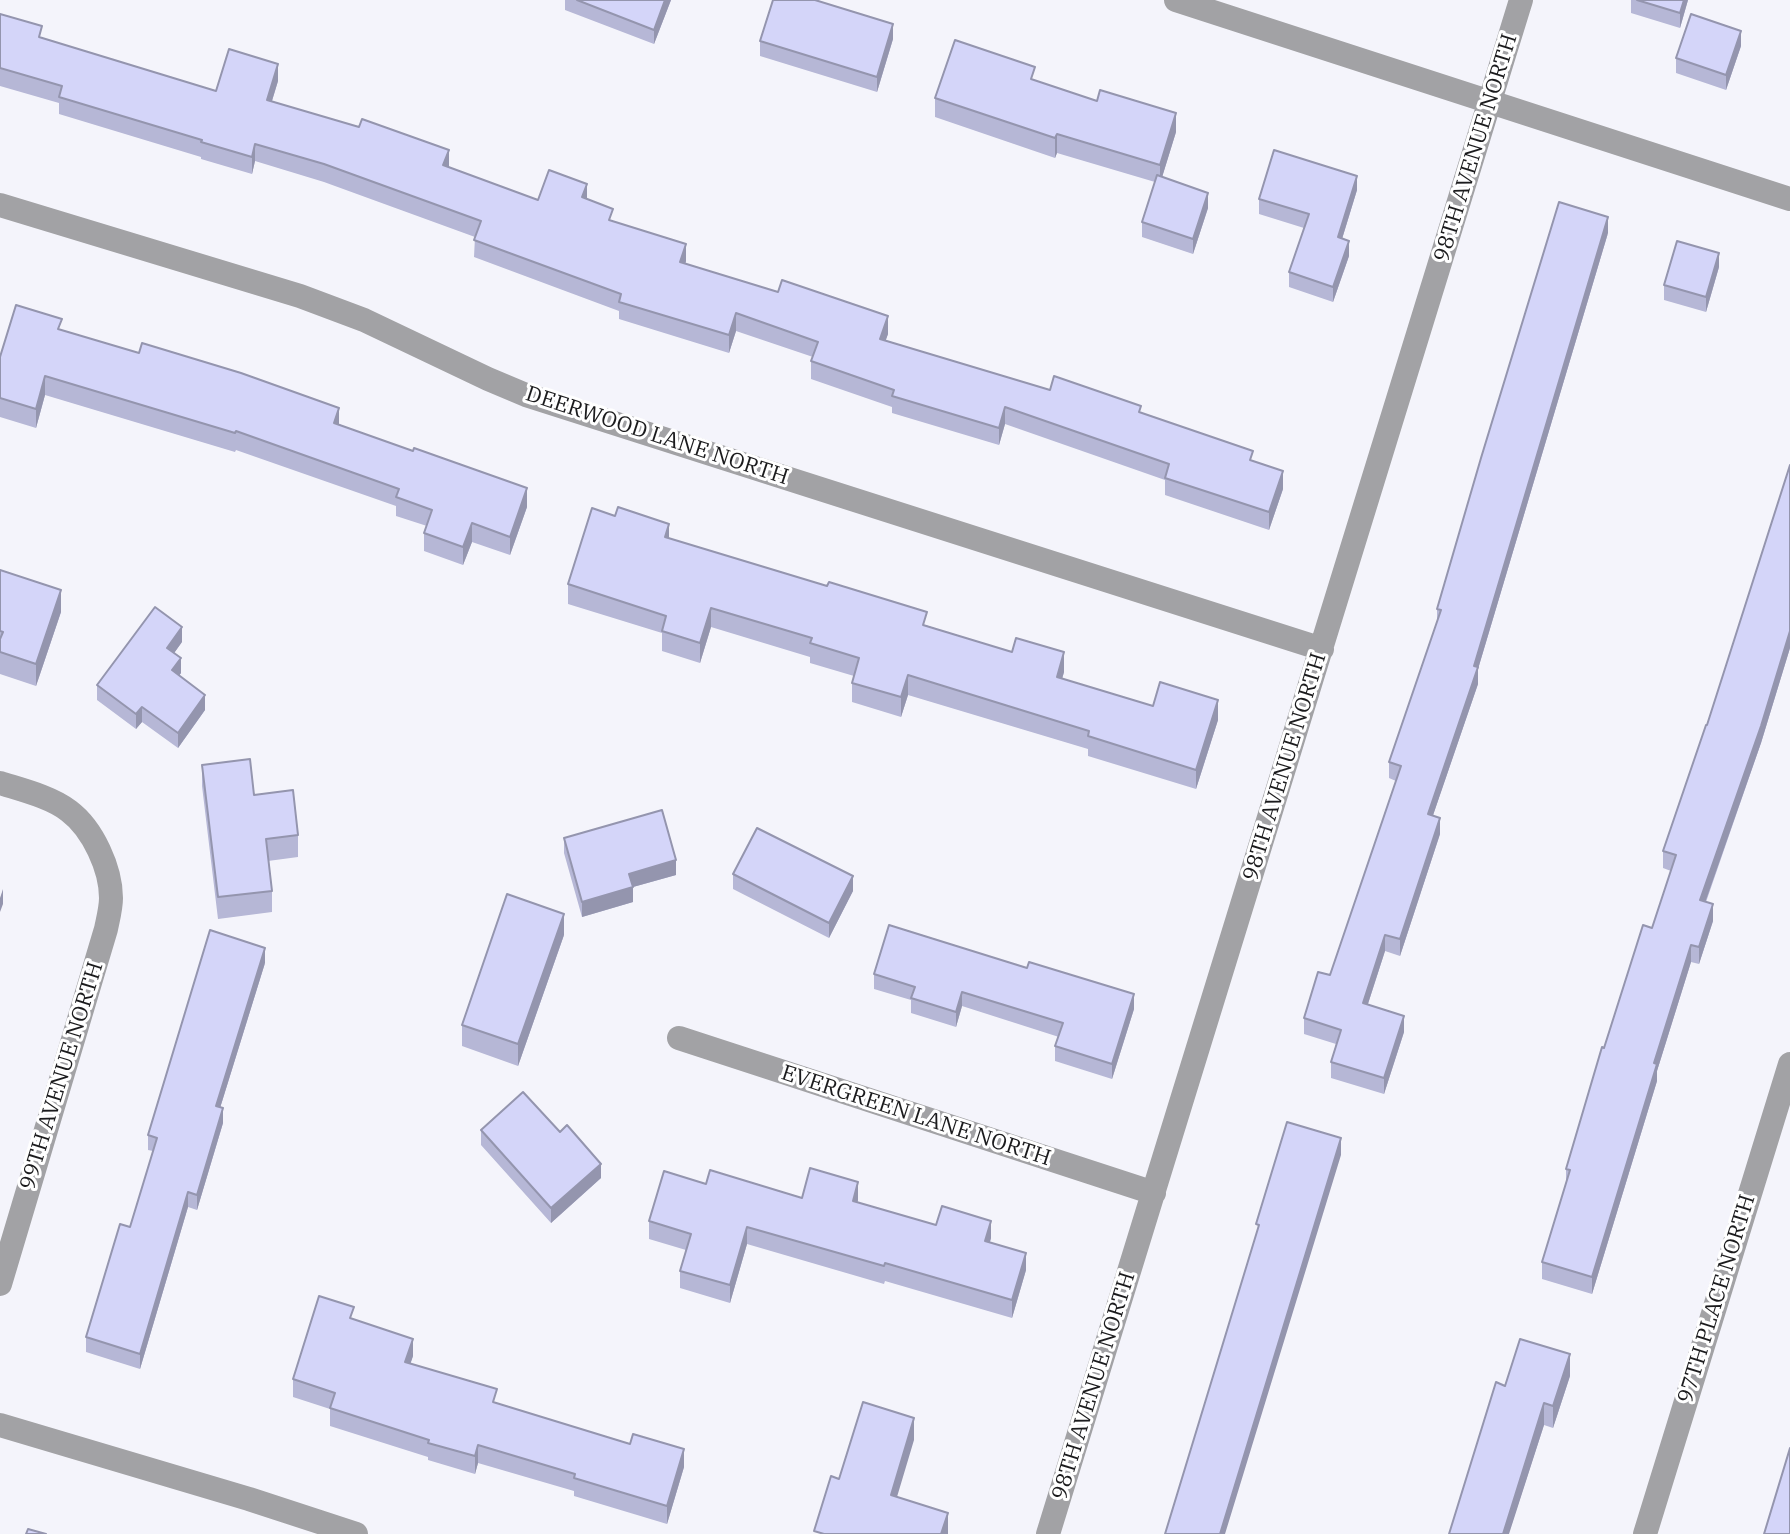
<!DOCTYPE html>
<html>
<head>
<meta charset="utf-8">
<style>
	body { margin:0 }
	canvas { display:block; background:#f4f4fb }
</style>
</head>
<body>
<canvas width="1790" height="1534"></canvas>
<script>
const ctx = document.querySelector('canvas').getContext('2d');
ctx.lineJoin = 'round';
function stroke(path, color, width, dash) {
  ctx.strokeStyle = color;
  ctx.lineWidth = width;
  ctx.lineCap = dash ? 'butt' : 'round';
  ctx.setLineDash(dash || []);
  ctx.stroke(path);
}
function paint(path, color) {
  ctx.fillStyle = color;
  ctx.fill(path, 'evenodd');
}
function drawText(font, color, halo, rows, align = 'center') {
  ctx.font = font + ' "IBM Plex Serif",serif';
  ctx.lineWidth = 6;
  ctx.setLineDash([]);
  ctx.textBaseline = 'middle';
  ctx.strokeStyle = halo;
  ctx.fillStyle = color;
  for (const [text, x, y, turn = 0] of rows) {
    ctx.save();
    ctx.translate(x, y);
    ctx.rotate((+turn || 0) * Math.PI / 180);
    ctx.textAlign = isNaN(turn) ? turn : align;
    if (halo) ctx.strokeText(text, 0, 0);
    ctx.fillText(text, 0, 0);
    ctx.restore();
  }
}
stroke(new Path2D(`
	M1176,0L1790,199
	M0,205L300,296L364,320L488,379L526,395L1322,649
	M0,783C22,790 51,797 69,811C93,829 111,869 111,898C111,908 108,919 106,929L0,1284
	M679,1038L1154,1193
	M0,1425L249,1499L356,1534
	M1048,1534L1521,0
	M1645,1534L1790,1064`), '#a2a2a5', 24);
paint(new Path2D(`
	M565,0H671L654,44L565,10Z
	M1631,0H1688L1680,28L1631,13Z
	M0,14L42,38L216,91L278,81L272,101L538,200L587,199L613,222L686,261L685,264L888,334L885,341L1050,390L1141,413L1253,461L1283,489L1269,530L1165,495V480L1005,424L999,445L892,413V407L811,379V361L813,357L736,331L729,353L619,319V311L474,257L475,237L324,182L255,161L252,174L201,159V157L59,114V103L0,86Z
	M893,39L877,92L760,56V41Z
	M1741,46L1726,90L1676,73V58Z
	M1035,80L1176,132L1162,177L1208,208L1193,254L1142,237V222L1155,182L1057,153L1055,158L935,117V98Z
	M1357,190L1342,239L1349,256L1333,302L1289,287V272L1304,228L1259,214V199Z
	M1608,233L1478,669V684L1433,815L1440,834L1400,956L1385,951L1368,1004L1404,1032L1384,1094L1331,1078V1062L1336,1044L1304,1034V1018L1330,975L1396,781L1389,778V762L1437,621V609Z
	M1719,267L1706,312L1664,300V285Z
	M62,330L339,424L527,507L510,555L472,542L463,565L424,551V533L427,526L396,516V506L236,450L235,452L45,395L36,428L0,417V357Z
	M1790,465V648L1761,743L1706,902L1713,921L1699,964L1691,962L1657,1071V1081L1592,1294L1542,1279V1262L1566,1185V1169L1604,1048L1652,928L1671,871L1663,868V851L1707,725Z
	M615,516L669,538L1064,672L1062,679L1153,706L1218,720L1196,789L1088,756V749L908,695L901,717L852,702V683L854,676L810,663V657L711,627L700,663L662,651V633L568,604V584Z
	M0,570L61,612L36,686L0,674Z
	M182,642L174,653L181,673L179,676L205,710L178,748L142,722L136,729L97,700V685Z
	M202,765L298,835V857L268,861L272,891V912L218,919L202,786Z
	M564,838L676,875L633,887V902L582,917L564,853Z
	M733,874L853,891L829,938L733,889Z
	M564,935L518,1066L462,1046V1025Z
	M265,963L220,1108L223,1123L197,1210L188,1207L140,1369L86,1352V1337L130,1227L153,1151L148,1150V1135Z
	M1027,968L1134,1009L1112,1079L1055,1061V1046L1059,1037L962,1006L956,1027L911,1013V1000L874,989V974Z
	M481,1130L601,1178L551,1223L481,1145Z
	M706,1184L802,1198L858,1200L857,1202L936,1225L991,1238L990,1242L1026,1270L1012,1318L885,1281L884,1284L747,1244L730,1303L680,1288V1271L686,1250L649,1239V1221Z
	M354,1320L413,1356L410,1364L497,1403L684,1467L667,1524L574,1496V1491L478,1463L475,1474L428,1460V1457L330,1426V1409L293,1397V1379Z
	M1570,1376L1553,1428L1544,1425L1512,1523L1505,1386Z`), '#b6b7d6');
paint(new Path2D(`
	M665,0H671L654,44V30Z
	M1684,0H1688L1680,28V13Z
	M893,24V39L877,92V77Z
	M1741,31V46L1726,90V75Z
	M278,64V81L267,117V100Z
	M1176,113V132L1160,184V165Z
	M1057,134V153L1055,158V138Z
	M255,144V161L252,174V157Z
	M449,150V168L443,165Z
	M1357,176V190L1338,252V237Z
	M587,184V202L582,197Z
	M1208,193V208L1193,254V239Z
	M1608,217V233L1478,669V684L1428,830V814L1474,666Z
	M1349,241V256L1333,302V287Z
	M686,244V261L680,280V262Z
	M1719,253V267L1706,312V297Z
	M736,313V331L729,353V335Z
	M888,316V334L880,357V339Z
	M45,376V395L36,428V409Z
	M1005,407V424L999,445V428Z
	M339,408V426L334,423Z
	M1283,471V489L1269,530V512Z
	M527,488V507L510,555V537Z
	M472,523V542L463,565V547Z
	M669,524V543L665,537Z
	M61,590V612L36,686V664Z
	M711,608V627L700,663V643Z
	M182,627V642L167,663V648Z
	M1790,631V648L1761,743L1700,917V900Z
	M1064,652V672L1057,696V677Z
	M181,658V673L172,685V670Z
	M908,675V695L901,717V697Z
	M205,695V710L178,748V733Z
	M1218,700V720L1196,789V770Z
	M142,707V722L136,729V714Z
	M1440,818V834L1400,956V939Z
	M676,860V875L633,887V902L582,917V902L629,874Z
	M853,876V891L829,938V923Z
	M3,889V904L0,912V898Z
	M1713,904V921L1699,964V947Z
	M564,914V935L518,1066V1044Z
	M1385,935V951L1363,1019V1003Z
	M1691,945V962L1657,1071V1081L1592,1294V1277L1654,1063Z
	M265,948V963L216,1121V1106Z
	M962,992V1006L956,1027V1012Z
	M1134,994V1009L1112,1079V1064Z
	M1404,1016V1032L1384,1094V1078Z
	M223,1108V1123L197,1210V1195Z
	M1341,1138V1155L1225,1534H1220Z
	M601,1164V1178L551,1223V1208Z
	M858,1182V1200L853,1219V1201Z
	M188,1192V1207L140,1369V1354Z
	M991,1221V1238L985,1258V1241Z
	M747,1227V1244L730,1303V1285Z
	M1026,1253V1270L1012,1318V1300Z
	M413,1339V1356L405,1380V1362Z
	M1570,1354V1376L1553,1428V1406Z
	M1544,1403V1425L1509,1534H1503Z
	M914,1418V1440L891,1517V1495Z
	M478,1445V1463L475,1474V1456Z
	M684,1449V1467L667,1524V1506Z
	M948,1513V1534H941Z`), '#9495ae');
const building = new Path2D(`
	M577,0H665L654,30Z
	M773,0H815L893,24L877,77L760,41Z
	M1637,0H1684L1680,13Z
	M0,14L42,26L39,37L216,91L229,49L278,64L267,100L359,127L362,119L449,150L443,165L538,200L549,170L587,184L582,197L613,209L609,220L686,244L680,262L778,292L782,280L888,316L880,339L1050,390L1054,376L1141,406L1139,412L1253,451L1250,460L1283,471L1269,512L1165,478L1169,464L1005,407L999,428L892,396L894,390L811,361L818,342L736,313L729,335L619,302L621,294L474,240L481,221L324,164L255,144L252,157L201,142L202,140L59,97L62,86L0,68Z
	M1691,14L1741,31L1726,75L1676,58Z
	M955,40L1035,67L1031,79L1097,101L1100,90L1176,113L1160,165L1057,134L1055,138L935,98Z
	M1274,150L1357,176L1338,237L1349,241L1333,287L1289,272L1309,214L1259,199Z
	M1157,175L1208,193L1193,239L1142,222Z
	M1559,202L1608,217L1474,666L1478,667L1428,814L1440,818L1400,939L1385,935L1363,1003L1404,1016L1384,1078L1331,1062L1341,1030L1304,1018L1318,972L1330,975L1401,766L1389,762L1441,610L1437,609L1481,458Z
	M1677,241L1719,253L1706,297L1664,285Z
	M16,305L62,319L58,329L139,353L142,343L241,373L339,408L334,423L413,451L414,448L527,488L510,537L472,523L463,547L424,533L432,510L396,497L399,489L236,431L235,433L45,376L36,409L0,398V357Z
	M1790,465V631L1761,726L1700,900L1713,904L1699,947L1691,945L1654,1063L1657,1064L1592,1277L1542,1262L1570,1170L1566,1169L1602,1047L1604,1048L1643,925L1652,928L1676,855L1663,851L1706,725H1707Z
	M618,507L669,524L665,537L827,586L829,582L927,612L923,625L1012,652L1016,638L1064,652L1057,677L1153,706L1160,682L1218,700L1196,770L1088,736L1089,731L908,675L901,697L852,683L859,658L810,643L812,638L711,608L700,643L662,631L666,616L568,584L592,508L615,516Z
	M0,570L61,590L36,664L0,652V639L3,632L0,631Z
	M155,607L182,627L167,648L181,658L172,670L205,695L178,733L142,707L136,714L97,685Z
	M250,759L254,795L293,790L298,835L266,839L272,891L218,897L202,765Z
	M662,810L676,860L629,874L633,887L582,902L564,838Z
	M757,828L853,876L829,923L733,874Z
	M507,894L564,914L518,1044L462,1025Z
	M889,925L1027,968L1029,962L1134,994L1112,1064L1055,1046L1063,1023L962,992L956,1012L911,998L915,987L874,974Z
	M210,930L265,948L216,1106L223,1108L197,1195L188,1192L140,1354L86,1337L120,1224L130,1227L157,1138L148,1135Z
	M523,1092L560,1132L567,1125L601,1164L551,1208L481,1130Z
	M1287,1122L1341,1138L1220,1534H1165L1259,1225L1256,1224Z
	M810,1168L858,1182L853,1201L936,1225L942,1206L991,1221L985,1241L1026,1253L1012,1300L885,1263L884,1266L747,1227L730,1285L680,1271L691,1234L649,1221L664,1171L706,1184L710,1170L802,1198Z
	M319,1296L354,1307L350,1318L413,1339L405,1362L497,1389L493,1402L630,1444L633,1434L684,1449L667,1506L574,1478L575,1474L478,1445L475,1456L428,1443L429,1440L330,1408L335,1393L293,1379Z
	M1520,1339L1570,1354L1553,1406L1544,1403L1503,1534H1449L1496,1382L1505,1386Z
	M863,1402L914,1418L891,1495L948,1513L941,1534H824L814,1531L831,1476L839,1479Z
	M1790,1448V1534H1764Z
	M28,1529L46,1534H26Z`);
paint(building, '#d4d5f9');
stroke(building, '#9495ae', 2);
drawText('22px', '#1b1b1d', '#fff', [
	["98TH AVENUE NORTH",1476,148,-73],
	["DEERWOOD LANE NORTH",657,436,18],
	["98TH AVENUE NORTH",1285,767,-73],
	["99TH AVENUE NORTH",62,1076,-73],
	["EVERGREEN LANE NORTH",916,1116,18],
	["97TH PLACE NORTH",1717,1299,-73],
	["98TH AVENUE NORTH",1094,1386,-73]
]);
</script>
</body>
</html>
